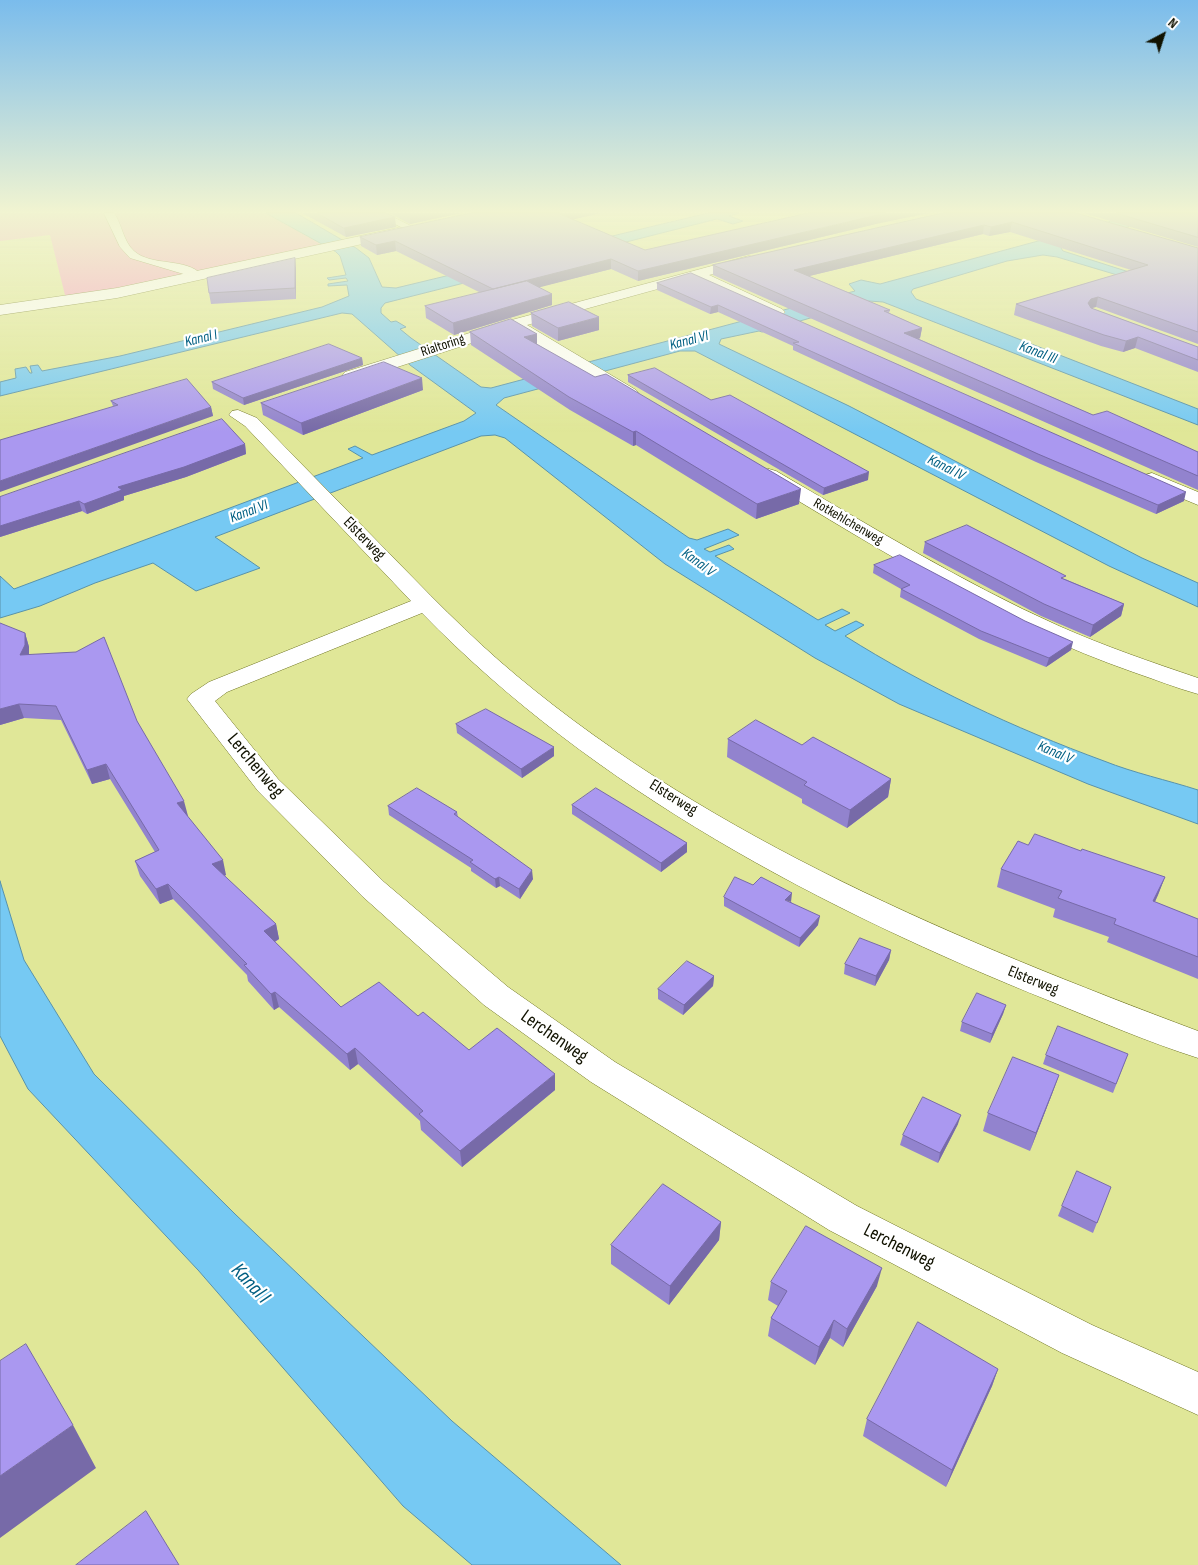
<!DOCTYPE html>
<html>
<head>
<meta charset="utf-8">
<style>
	body { margin:0 }
	#map { position:relative; width:1198px; height:1565px; overflow:hidden; background:#e0e798; font-family:"Sofia Sans Condensed",sans-serif }
	canvas { display:block }
	.north { position:absolute; left:1138px; top:10px; width:50px; height:50px; -webkit-text-stroke:4px #fff; paint-order:stroke; rotate:40deg; font-size:14px; font-weight:700; line-height:20px; text-align:center; color:#111200 }
	.north::after { content:''; display:block; margin:auto; width:18px; height:22px; background:#111200; clip-path:polygon(50% 0,100% 100%,50% 72%,0 100%) }
</style>
</head>
<body>
<div id="map">
<canvas width="1198" height="1565"></canvas>
<div class="north">N</div>
</div>
<script>
const ctx = document.querySelector('canvas').getContext('2d');
ctx.lineJoin = 'round';
function paint(path, color) {
  ctx.fillStyle = color;
  ctx.fill(path, 'evenodd');
}
function stroke(path, color, width, dash) {
  ctx.strokeStyle = color;
  ctx.lineWidth = width;
  ctx.lineCap = dash ? 'butt' : 'round';
  ctx.setLineDash(dash || []);
  ctx.stroke(path);
}
function drawText(font, color, halo, rows, align = 'center') {
  ctx.font = font + ' "Sofia Sans Condensed",sans-serif';
  ctx.lineWidth = 4.5;
  ctx.setLineDash([]);
  ctx.textBaseline = 'middle';
  ctx.strokeStyle = halo;
  ctx.fillStyle = color;
  for (const [text, x, y, turn = 0] of rows) {
    ctx.save();
    ctx.translate(x, y);
    ctx.rotate((+turn || 0) * Math.PI / 180);
    ctx.textAlign = isNaN(turn) ? turn : align;
    if (halo) ctx.strokeText(text, 0, 0);
    ctx.fillText(text, 0, 0);
    ctx.restore();
  }
}
paint(new Path2D(`
	M0,213H266L322,245L66,299L50,235L0,241Z`), '#f89ec5');
const water = new Path2D(`
	M266,213H296L356,248L369,258L382,287L396,288L708,213H739L729,216L743,221L733,224L717,219L385,303L381,308V313L391,322L396,321L406,327L400,329L411,338L481,387L491,388L855,291L849,284L861,280L880,284L1141,213L1165,215L1061,248L1063,251L1148,278L1124,277L1057,257L1043,255L1007,261L913,289L911,292L916,299L1198,409V425L883,302L869,301L762,332L759,331L721,339L719,344L849,406L1142,558L1198,583V607L1109,566L695,351H680L504,398L496,405L689,538L697,540L728,529L739,535L704,549L710,552L729,545L734,549L715,556L818,620L842,609L850,613L825,625L835,631L856,621L864,625L845,636C926,687 1014,728 1104,761C1134,773 1167,780 1198,790V824L1088,784L899,704L815,658L665,564L505,438L495,435L481,436C392,470 303,503 215,537L260,568L196,591L153,563L95,583L40,606L0,618V576L14,589L363,458L348,449L355,446L372,455L464,421L476,413L410,365L352,314L342,313L0,396V382L16,378L15,369L26,367L30,373H32L30,366L38,365L42,371L120,356L322,307L349,296L347,285L328,286V284L348,281L346,278L329,280L327,278L346,275L340,256L336,252Z
	M0,881L24,960L94,1074L235,1214L452,1421L621,1565H472L403,1506L198,1270L28,1089L0,1036Z`);
paint(water, '#76c9f3');
stroke(water, '#5892aa', 1);
const lane = new Path2D(`
	M104,213H114C122,224 123,241 134,251C152,267 186,257 202,275L197,278L130,258L120,247Z
	M373,213H385L417,229L409,231Z`);
const street = new Path2D(`
	M398,228L403,229L405,232L403,235L117,298L0,315V305L117,288Z
	M749,256L754,257L756,260L754,263L709,275L782,309L785,312L782,315H772L694,279L527,325L636,390L639,394L636,398H624L512,330L357,380H345L342,376L345,372L508,321Z
	M238,410L257,418C298,461 340,503 381,545C425,590 469,636 517,676C715,841 959,941 1198,1031V1058C1148,1042 1099,1021 1050,1001C823,910 594,790 422,613L227,692L215,701L278,779L384,882L508,987L615,1062L857,1206L1092,1325L1198,1372V1415L1062,1353L829,1230L591,1082L484,1005L362,896L258,791L187,699L191,694L209,682L411,601L245,426L229,415L232,411Z
	M769,469L776,471C869,525 961,582 1059,626C1104,646 1151,662 1198,678V694C1176,688 1154,679 1133,672C1001,626 882,551 762,479L759,475L762,471Z
	M1152,473L1198,492V505L1145,483L1142,479L1145,475Z`);
stroke(lane, '#6f7424', 1);
stroke(street, '#6f7424', 1);
paint(lane, '#fff');
paint(street, '#fff');
paint(new Path2D(`
	M302,213H386L396,227L346,237Z
	M389,213H461L410,224Z
	M601,213L572,219L645,250L876,224L638,281L611,269L539,287L552,305L454,335L426,318L425,306L481,293L396,251L377,255L361,246L360,237Z
	M943,213L1198,248V344L1096,307L1091,308L1198,347V372L1135,348L1123,352L1101,346L1014,315L1016,304L1131,270L1010,232L989,236L983,234L809,276L890,310L889,313L922,328L920,338L919,339L1093,415L1198,452V490L713,275V265Z
	M1083,213H1198V247Z
	M296,268V299L211,304L209,293Z
	M691,273L1184,501L1156,514L1036,462L793,350V346L718,312L710,314L657,290V283Z
	M531,313L599,330L558,341L532,326Z
	M470,332L537,334V344L799,504L756,519L636,445L633,446L570,410L471,345Z
	M362,358L363,365L244,405L213,389L212,382Z
	M628,375L711,400L868,480L823,495L628,382Z
	M423,390L303,435L263,415L261,403Z
	M111,401L211,407L213,416L113,406Z
	M245,444L246,454L186,477L124,496V500L87,514L82,511L0,537V497Z
	M925,542L1065,579L1124,604L1121,616L1090,637L1041,616L923,553Z
	M874,565L1071,650L1046,667L979,639L900,597L901,589L873,573Z
	M25,633L29,647V655L137,721L188,816H187L226,875L224,876L276,924L279,939L275,942L341,1007L418,1016L469,1050L555,1090L462,1167L421,1130L420,1121L358,1064L350,1070L279,1007L274,1010L248,981L247,975L173,899L160,904L140,876L135,861L155,852L110,779L92,784L61,720L24,718L0,725Z
	M456,724L554,756L522,778L457,733Z
	M728,739L891,779L888,797L847,828L802,803V799L727,757Z
	M572,805L687,843V852L661,872L572,814Z
	M388,806L457,812L458,817L533,879L520,899L500,886L496,888L471,871V868L389,815Z
	M1028,845L1081,851L1165,877L1155,902L1198,919V979L1107,942L1109,937L1053,917L1055,909L997,887L1001,869Z
	M724,897L791,902L818,925L799,947L724,906Z
	M891,950L889,960L875,986L844,974L845,964Z
	M714,976L713,986L683,1015L658,999V989Z
	M1006,1005L1003,1014L990,1043L960,1031L962,1022Z
	M1128,1054L1113,1093L1043,1064L1046,1055Z
	M1059,1075L1052,1094L1030,1151L983,1131L988,1113Z
	M958,1124L938,1163L900,1145L903,1135Z
	M1111,1187L1093,1233L1058,1216L1062,1206Z
	M721,1222L719,1240L669,1305L611,1264V1245Z
	M771,1282L877,1286L843,1347L830,1338L815,1365L768,1336L771,1318L778,1306L768,1300Z
	M998,1369L992,1386L946,1487L863,1436L867,1419Z`), '#9283ce');
paint(new Path2D(`
	M416,213H461L410,224V214Z
	M558,213H601L558,223Z
	M886,213H929L876,224L638,281V271Z
	M395,217L396,227L346,237L344,228Z
	M1012,222L1010,232L989,236L991,227Z
	M984,225L983,234L793,280L794,270Z
	M395,241L396,251L377,255L376,245Z
	M295,258L296,268V299L295,288Z
	M611,259V269L494,299L493,289Z
	M552,294V305L454,335L453,323Z
	M1098,297L1096,307L1088,309V303L1091,299Z
	M718,305V312L710,314L711,307Z
	M599,317V330L558,341V328Z
	M922,328L920,338L903,344L904,333Z
	M537,334V346L524,337Z
	M1138,337L1135,348L1123,352L1126,341Z
	M362,358L363,365L244,405L243,398Z
	M422,378L423,390L303,435L301,423Z
	M211,407L213,416L0,492V481Z
	M636,431V445L633,446V432Z
	M245,444L246,454L186,477L124,496V500L87,514L84,504L118,487Z
	M869,472L868,480L823,495L824,488Z
	M801,489L799,504L756,519L757,504Z
	M1186,492L1184,501L1156,514L1158,505Z
	M79,501L82,511L0,537V526Z
	M1124,604L1121,616L1090,637L1093,625Z
	M25,633L29,647V659L20,655Z
	M1073,642L1071,650L1046,667L1049,658Z
	M19,704L24,718L0,725V709Z
	M554,747V756L522,778L521,769Z
	M106,764L110,779L92,784L87,770Z
	M891,779L888,797L847,828L850,810Z
	M184,801L188,816L181,818L177,803Z
	M687,843V852L661,872V863Z
	M223,860L226,875L216,879L212,864Z
	M532,870L533,879L520,899L519,889Z
	M499,877L500,886L496,888L495,879Z
	M1165,877L1158,895L1146,920L1153,901Z
	M168,884L173,899L160,904L156,889Z
	M792,893L791,902L785,900Z
	M820,916L818,925L799,947L800,938Z
	M276,924L279,939L267,946L264,931Z
	M891,950L889,960L875,986L876,976Z
	M714,976L713,986L683,1015L684,1005Z
	M275,992L279,1007L274,1010L271,994Z
	M1006,1005L1003,1014L990,1043L992,1034Z
	M355,1048L358,1064L350,1070L347,1054Z
	M555,1074V1090L462,1167L460,1151Z
	M1059,1075L1052,1094L1030,1151L1036,1133Z
	M961,1115L958,1124L938,1163L940,1153Z
	M721,1222L719,1240L669,1305L670,1286Z
	M882,1268L877,1286L843,1347L847,1329Z
	M834,1320L830,1338L815,1365L819,1347Z
	M998,1369L992,1386L946,1487L952,1470Z
	M73,1425L96,1468L0,1538V1476Z`), '#776aa8');
const building = new Path2D(`
	M317,213H386L395,217L344,228Z
	M471,213H560H558L645,250L808,213H886L638,271L611,259L493,289L395,241L376,245L360,237Z
	M943,213H1076L1198,248V332L1098,297L1091,299L1088,303L1091,308L1198,347V360L1138,337L1126,341L1104,335L1016,304L1148,265L1012,222L991,227L984,225L794,270L890,310L884,311L922,328L904,333L1093,415L1107,411L1198,452V476L713,265Z
	M1116,213H1198V237Z
	M295,258V288L209,293L207,278Z
	M691,273L1186,492L1158,505L1038,454L793,343L799,342L718,305L711,307L657,283Z
	M527,281L552,294L453,323L425,306Z
	M569,302L599,317L558,328L531,313Z
	M511,319L537,334L524,337L595,377L606,374L801,489L757,504L636,431L633,432L569,397L470,332Z
	M329,344L362,358L243,398L212,382Z
	M384,362L422,378L301,423L261,403Z
	M655,368L711,400L730,395L869,472L824,488L628,375Z
	M187,379L211,407L0,481V440L118,405L111,401Z
	M222,419L245,444L184,467L118,487L122,490L84,504L79,501L0,526V497Z
	M967,525L1066,576L1061,578L1124,604L1093,625L1044,604L925,542Z
	M900,555L1025,621L1073,642L1049,658L981,631L901,589L910,585L874,565Z
	M0,623L25,633V645L20,655L76,652L104,637L137,721L184,801L177,803L223,860L212,864L276,924L264,931L341,1007L379,982L418,1016L423,1012L469,1050L497,1028L555,1074L460,1151L419,1114L423,1111L355,1048L347,1054L275,992L271,994L244,965L247,964L168,884L156,889L135,861L159,850L106,764L87,770L56,706L19,704L0,709Z
	M486,709L554,747L521,769L456,724Z
	M756,720L802,745L813,737L891,779L850,810L804,785L807,782L728,739Z
	M417,788L457,812L454,814L532,870L519,889L499,877L495,879L470,862L473,860L388,806Z
	M596,788L687,843L661,863L572,805Z
	M1035,834L1081,851L1082,849L1165,877L1153,901L1198,919V957L1114,924L1116,919L1058,898L1062,891L1001,869L1018,841L1028,845Z
	M735,877L753,885L761,877L792,893L785,900L820,916L800,938L724,897Z
	M860,938L891,950L876,976L845,964Z
	M687,961L714,976L684,1005L658,989Z
	M977,993L1006,1005L992,1034L962,1022Z
	M1058,1026L1128,1054L1116,1084L1046,1055Z
	M1013,1057L1059,1075L1036,1133L988,1113Z
	M923,1097L961,1115L940,1153L903,1135Z
	M1077,1171L1111,1187L1097,1223L1062,1206Z
	M663,1184L721,1222L670,1286L611,1245Z
	M806,1226L882,1268L847,1329L834,1320L819,1347L771,1318L787,1291L771,1282Z
	M918,1322L998,1369L952,1470L867,1419Z
	M26,1344L73,1425L0,1476V1361Z
	M146,1511L179,1565H76Z`);
paint(building, '#aa98f0');
stroke(building, '#776aa8', 1);
const sky = ctx.createLinearGradient(0, 0, 0, 432);
sky.addColorStop(0, '#7abcec');
sky.addColorStop(0.49, '#f1f4d1');
sky.addColorStop(1, '#f1f4d100');
ctx.fillStyle = sky;
ctx.fillRect(0, 0, 1198, 432);
drawText('14px', '#111200', '#fff', [
	["Rialtoring",443,346,-18],
	["Rotkehlchenweg",848,522,30]
]);
drawText('italic 15px', '#015f82', '#fff', [
	["Kanal I",201,339,-14],
	["Kanal VI",689,341,-15],
	["Kanal III",1038,353,21],
	["Kanal IV",946,468,27],
	["Kanal VI",249,512,-21],
	["Kanal V",698,563,36],
	["Kanal V",1055,753,23]
]);
drawText('16px', '#111200', '#fff', [
	["Elsterweg",364,539,46],
	["Elsterweg",673,798,32],
	["Elsterweg",1033,981,22]
]);
drawText('19px', '#111200', '#fff', [
	["Lerchenweg",255,766,50],
	["Lerchenweg",554,1037,35],
	["Lerchenweg",899,1247,27]
]);
drawText('italic 21px', '#015f82', '#fff', [
	["Kanal I",250,1284,47]
]);
</script>
</body>
</html>
